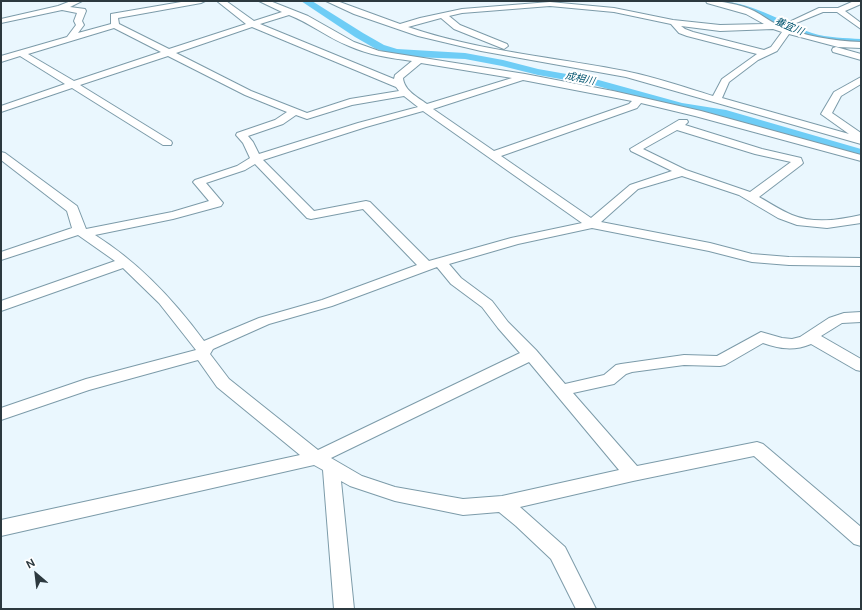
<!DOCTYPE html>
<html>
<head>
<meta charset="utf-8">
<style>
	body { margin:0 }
	#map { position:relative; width:862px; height:610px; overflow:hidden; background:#eaf7fe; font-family:"DM Sans",sans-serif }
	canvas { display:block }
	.frame { position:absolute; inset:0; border:2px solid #2c393f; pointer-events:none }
	.north { position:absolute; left:16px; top:554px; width:40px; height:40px; -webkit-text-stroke:3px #fff; paint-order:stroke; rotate:332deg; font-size:11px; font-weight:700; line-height:16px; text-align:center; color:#2c393f }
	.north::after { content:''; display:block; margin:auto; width:14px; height:18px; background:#2c393f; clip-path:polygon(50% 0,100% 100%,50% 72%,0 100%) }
</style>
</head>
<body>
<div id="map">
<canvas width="862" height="610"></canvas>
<div class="frame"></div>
<div class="north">N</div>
</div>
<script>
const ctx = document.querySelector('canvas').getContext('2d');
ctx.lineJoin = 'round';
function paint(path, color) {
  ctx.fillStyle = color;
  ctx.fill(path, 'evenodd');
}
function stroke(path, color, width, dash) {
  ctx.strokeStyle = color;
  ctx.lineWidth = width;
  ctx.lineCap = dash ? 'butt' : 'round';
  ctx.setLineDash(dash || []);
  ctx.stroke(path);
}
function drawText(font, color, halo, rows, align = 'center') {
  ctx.font = font + ' "DM Sans","Noto Sans JP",sans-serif';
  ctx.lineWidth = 4;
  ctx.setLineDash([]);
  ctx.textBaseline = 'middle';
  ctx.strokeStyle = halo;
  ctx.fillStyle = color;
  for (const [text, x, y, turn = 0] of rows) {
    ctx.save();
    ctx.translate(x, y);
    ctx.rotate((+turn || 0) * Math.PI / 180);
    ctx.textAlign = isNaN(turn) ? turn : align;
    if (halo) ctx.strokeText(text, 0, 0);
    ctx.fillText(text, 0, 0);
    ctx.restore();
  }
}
paint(new Path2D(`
	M301,1H312L363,33L384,45L397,49L465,53L503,60L538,69L595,79L682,103L726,110L861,149V157L720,116L681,110L594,85L538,75L502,66L465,59L413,57L392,54L376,49L355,37Z
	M714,1C752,1 778,21 812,33C828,38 845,38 861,39V45L824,42L807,38L780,28L755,14L716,3Z`), '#6ecdf6');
const minor = new Path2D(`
	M71,1H82L70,7L85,9L86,11L82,21L84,25L78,33L111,24V14L187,1H205L201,3L118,18L119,24L169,49L246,24L217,1H226L254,21L282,12L259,1H270L308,16L354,42L379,51L525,74L613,91L701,111L861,155V161L695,116L641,103L637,108L501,156L591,218L630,185L672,171L631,151L630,149L679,120H687L688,122L685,125L762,149L801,158L803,163L801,165L759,197C770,203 780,210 792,215C814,224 839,220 861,215V223L827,228L797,225L778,218L739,195L682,176L638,189L601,222L710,243L752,254L789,257L861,258V266L789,265L752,262L709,251L592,228L518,244L449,264L461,278L492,301L508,322L536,350L565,384L604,375L616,365L621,364L684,355L717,356L761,332L782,338L792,339L800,337L829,318L844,313L861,312V322L842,323L821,336L861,359V371L856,370L811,344C794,351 780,349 763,343L725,365L720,366L684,365L632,372L626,374L614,384L573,393L637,466L757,442L763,444L861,527V546L854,544L754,456L633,481L520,507L565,547L596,609H576L551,559L516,526L499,512L463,515L395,501L350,486L341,481L354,609H334L323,470L314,465L1,536V520L300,455L217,387L198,360L89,390L1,420V408L86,379L196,350L159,303L123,268L1,311V301L115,261L78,235L1,260V252L72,228L67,211L1,160V152L5,153L77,206L86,229L172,212L209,201L193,182L195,180L237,166L250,158L243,143L236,135L237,133L275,120L287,112L245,95L168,56L80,85L171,141L172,143L171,145H163L72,88L1,112V106L65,84L20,56L1,62V56L67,37L76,25L74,21L77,13L62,10L1,23V19L58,6ZM289,15C310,23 328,38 349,46C369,55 390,58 412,61L395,75L394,79L260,24ZM252,27L396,87L399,91L350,99L307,113L251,91L176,53ZM114,28L161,52L74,81L28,54ZM421,63L512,78L427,104C417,97 404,90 403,78ZM523,80L632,101L629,104L494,151L433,109ZM404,96L418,107L358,123L259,154L253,142L248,136L283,124L296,115L307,119L352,105ZM423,111L582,223L511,238L429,261L370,202L366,201L314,211L263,160L366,127ZM677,130L755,154L791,162L750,192L686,170L643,149ZM255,164L307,218L311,219L363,209L417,265L322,300L259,318L204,341C174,300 138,262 95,235L173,219L221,206L223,203L206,183L245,170ZM437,267L451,284L482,307L498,328L520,353L318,450L229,379L210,354L213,349L269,324L332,306ZM529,362L619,470L502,496L463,499L395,487L362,476L331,458Z
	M326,1H337L400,24L420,18L462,9L550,2L614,8L673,20L720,25L764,24L746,14L707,3L706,1C721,1 740,4 754,11C762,15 769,21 778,25C804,36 832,41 861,42V48L838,47L789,34L777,51L758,60L729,82L722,98L849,134L821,114L834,92L861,77V84L841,96L832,113L861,133V144L626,77L481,51L418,36L354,14ZM550,6L614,12L671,24L679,33L687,36L757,54L722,79L713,96C684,87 655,77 625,71C553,57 478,51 408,27L441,18L454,29L504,49L508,46L507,44L460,25L449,16L462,13ZM681,26L720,31L773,29L782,32L771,47L764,50L693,32L685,29Z
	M854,1H861V4L845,11L861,23V29L837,12H823L789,26L785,24L819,8H838Z
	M836,47L861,54V60L833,52L832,50L833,48Z`);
stroke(minor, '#7c9ba9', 2);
paint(minor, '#fff');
drawText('italic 10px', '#00546f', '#fff', [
	["養宜川",789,27,23],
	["成相川",580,79,12]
]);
</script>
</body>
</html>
